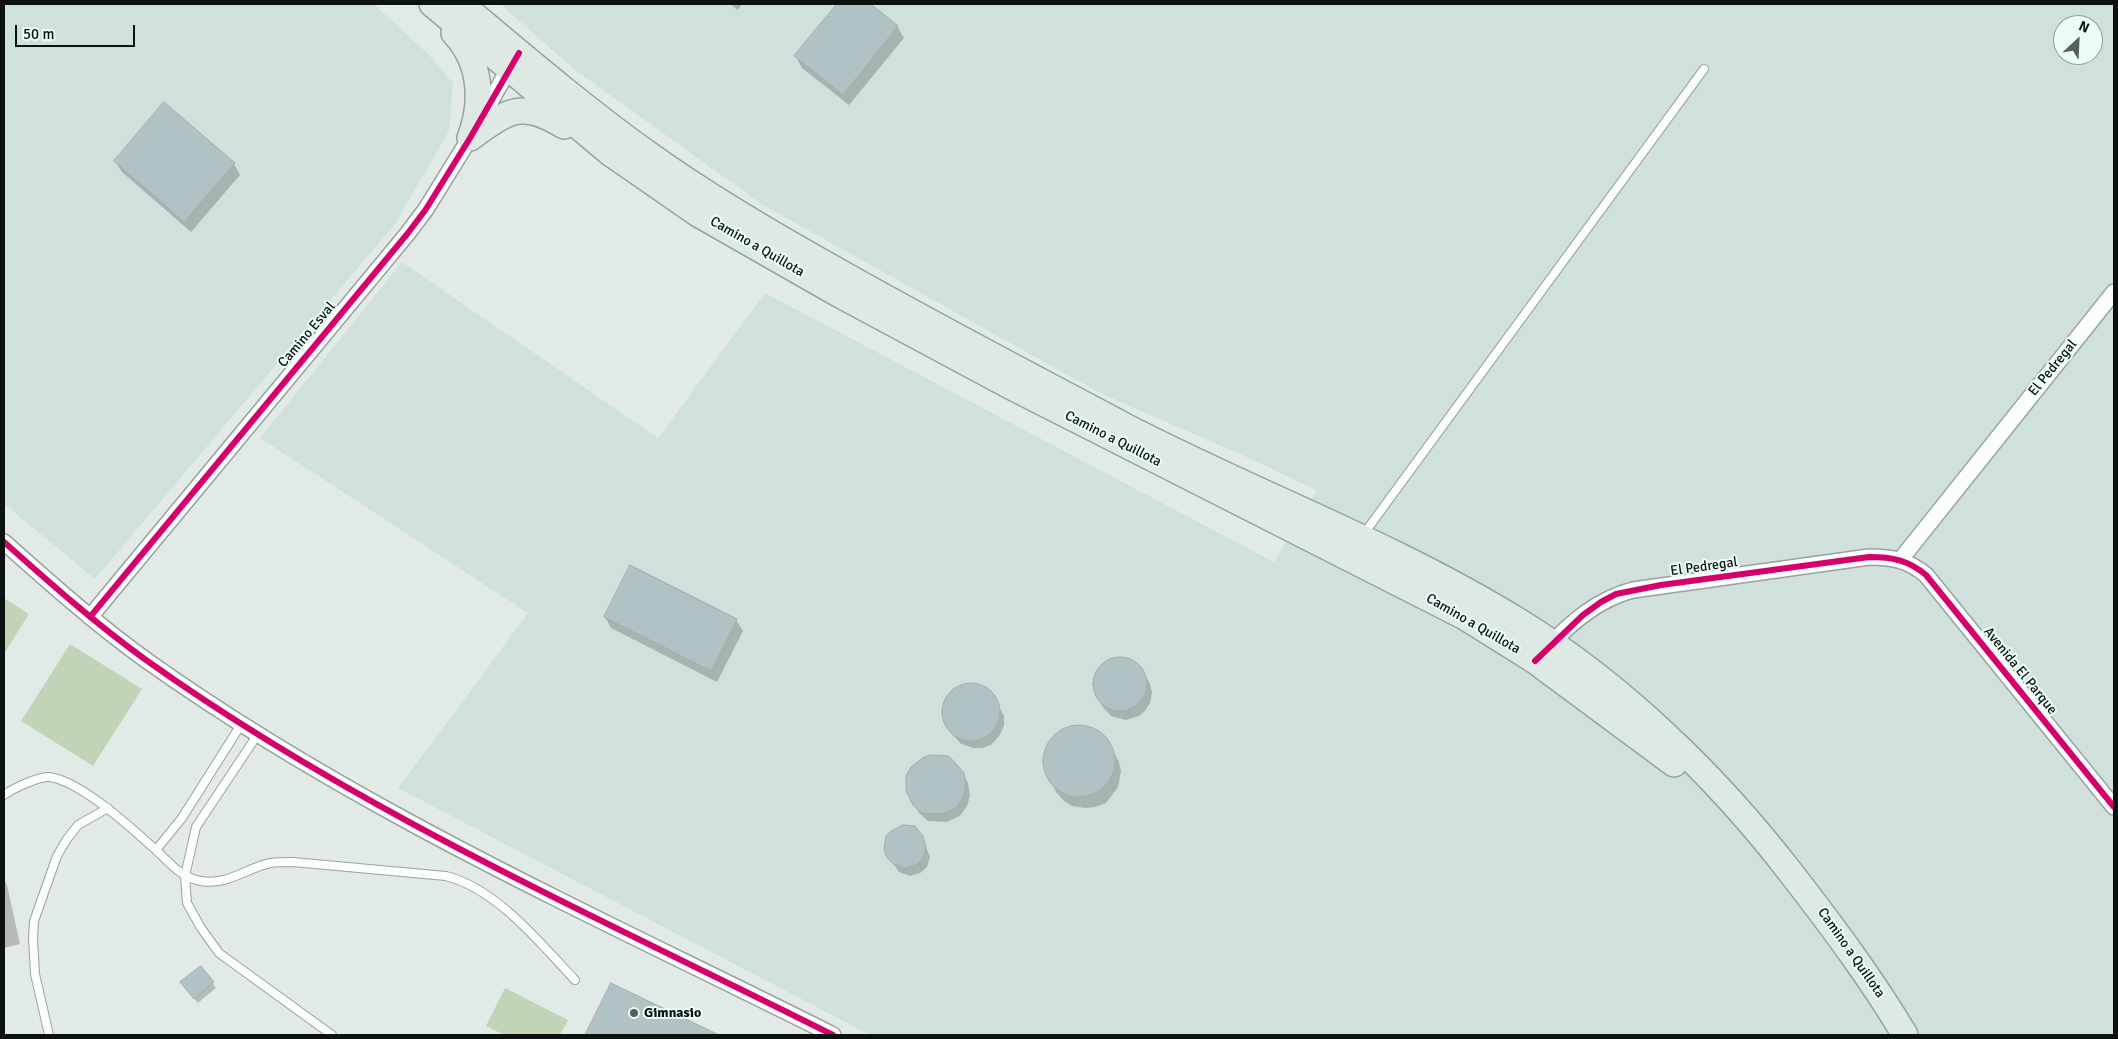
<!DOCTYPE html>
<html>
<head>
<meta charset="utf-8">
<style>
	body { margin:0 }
	#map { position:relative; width:2118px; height:1039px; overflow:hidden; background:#e2eae8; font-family:Signika,sans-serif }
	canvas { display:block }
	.frame { position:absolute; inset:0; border:5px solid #0c1211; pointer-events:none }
	.north { position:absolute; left:2053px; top:15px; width:50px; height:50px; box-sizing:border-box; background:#ebfcf7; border:1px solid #929e9b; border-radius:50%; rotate:25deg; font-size:14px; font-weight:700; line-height:20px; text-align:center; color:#0c1211 }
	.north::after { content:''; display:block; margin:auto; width:18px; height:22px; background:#575e5c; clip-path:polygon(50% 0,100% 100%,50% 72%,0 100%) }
	.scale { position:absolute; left:15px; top:25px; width:120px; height:22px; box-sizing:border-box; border:2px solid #0c1211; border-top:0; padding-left:6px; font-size:15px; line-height:18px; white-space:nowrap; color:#0c1211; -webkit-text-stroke:4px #ebfcf7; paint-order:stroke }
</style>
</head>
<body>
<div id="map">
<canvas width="2118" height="1039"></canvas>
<div class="frame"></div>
<div class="north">N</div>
<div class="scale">50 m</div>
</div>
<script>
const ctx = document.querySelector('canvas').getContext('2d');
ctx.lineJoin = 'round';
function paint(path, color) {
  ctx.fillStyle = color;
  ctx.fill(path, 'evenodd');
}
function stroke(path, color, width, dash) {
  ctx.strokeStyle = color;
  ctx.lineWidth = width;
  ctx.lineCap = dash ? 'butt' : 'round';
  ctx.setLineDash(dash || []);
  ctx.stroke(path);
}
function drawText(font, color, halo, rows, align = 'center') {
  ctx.font = font + ' Signika,sans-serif';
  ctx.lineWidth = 4;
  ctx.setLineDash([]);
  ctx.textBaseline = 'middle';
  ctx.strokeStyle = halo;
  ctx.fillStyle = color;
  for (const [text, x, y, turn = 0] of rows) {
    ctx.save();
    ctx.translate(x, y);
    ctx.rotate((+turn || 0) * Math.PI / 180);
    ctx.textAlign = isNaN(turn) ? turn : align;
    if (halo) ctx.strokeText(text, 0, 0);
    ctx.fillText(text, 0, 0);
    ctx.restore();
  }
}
paint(new Path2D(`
	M4,4H374L429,55L453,83L449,131L395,224L95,579L4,504Z
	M500,4H2114V1035H870L398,788L528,613L260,438L402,262L658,438L765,293L1274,562L1317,491L1260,463L1100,393L763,205L575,70ZM2063,25H2093V55H2063Z`), '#d0e1dd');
paint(new Path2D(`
	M4,598L29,614L4,654Z
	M70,644L142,689L93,766L21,721Z
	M505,988L568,1020L560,1035H504L486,1026Z`), '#c2d4b8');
paint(new Path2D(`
	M730,4H742L738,10Z
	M838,4H869L897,26L904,38L849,105L802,68L796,57Z
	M115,161L234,164L240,175L191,232L122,172Z
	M605,617L736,620L743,631L717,682L611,628Z
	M1119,658L1133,661L1145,675L1150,684L1152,693L1150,703L1145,711L1139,716L1126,720L1111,716L1102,706L1094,688L1096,674L1099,669L1110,660Z
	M974,684L985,688L992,694L1004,716V725L1000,735L991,745L982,748H973L961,744L954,736L944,717V708L952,692L963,685Z
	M1087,727L1098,731L1106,739L1119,762L1121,771L1118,787L1106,803L1095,807L1085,808L1072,806L1064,801L1056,792L1045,770L1044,758L1046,748L1053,737L1068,728Z
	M963,774L968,783L970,796L967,806L960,816L947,822L928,821L919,813L914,804Z
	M922,837L930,857L927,867L920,873L910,876L899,872L887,855Z
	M4,879L7,885L20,944L4,948Z
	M200,967L216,988L198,1003L185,988Z
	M611,984L716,1035H587Z`), '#0003');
const building = new Path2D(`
	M837,4H871L898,26L843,95L794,56Z
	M164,102L235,163L184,222L114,161Z
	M630,565L737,619L711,671L604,617Z
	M1093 684a27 27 0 1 1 54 0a27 27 0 1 1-54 0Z
	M942 712a29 29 0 1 1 58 0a29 29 0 1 1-58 0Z
	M1043 761a36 36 0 1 1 72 0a36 36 0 1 1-72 0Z
	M931,755L949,756L964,773L966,787L963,798L956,808L942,814L922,813L913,805L906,791V776L911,767L924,757Z
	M903,825L915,826L923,836L926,848L923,858L916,865L904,868L893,864L886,856L884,849L886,836L891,831Z
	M201,966L214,982L194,999L180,982Z
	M611,983L719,1035H585Z`);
paint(building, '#b0c2c3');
stroke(building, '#a6acac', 1);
const service = new Path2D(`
	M1363,535L1704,69
	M258,734L196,827L185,876L187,903L201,928L219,953L332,1035
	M4,795C12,789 39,776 49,777C81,781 131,828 155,849C169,862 181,878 201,881C226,886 247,868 270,863C277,862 285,862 293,862L446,876C497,889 540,943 575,980
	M156,850L182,818L242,723
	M49,1035L35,974L33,939L34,921L57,856L67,839L78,825L108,808`);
const minor = new Path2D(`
	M4,542C50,583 96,624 146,660C359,812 600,918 833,1035
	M1901,559L2114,292
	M90,617L408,233L426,209L470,138L512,63
	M1546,649C1570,623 1598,599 1633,590L1869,557C1892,557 1908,560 1926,575L2114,807`);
const primary = new Path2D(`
	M432,4L610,153L698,214L840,295L1006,384L1463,616L1535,661L1674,764
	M461,4C523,56 585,109 651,156C710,198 773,235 836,270C931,324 1027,374 1123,425C1254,493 1394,544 1520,622C1623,686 1717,777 1791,873C1832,926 1871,978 1905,1035
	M454,33C481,62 484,101 470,138
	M470,138C509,110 521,100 564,126`);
stroke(service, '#9aa19f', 10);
stroke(minor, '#9aa19f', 18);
stroke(primary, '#90a69b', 28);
stroke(service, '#fbfcfc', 8);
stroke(minor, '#fbfcfc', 15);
stroke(primary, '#dee9e3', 25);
stroke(new Path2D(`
	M4,542C50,583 96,624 146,660C359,812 600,918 833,1035
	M90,617L408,233L426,209L470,138L519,53
	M1535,661L1583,615L1601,602L1616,594L1661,585L1869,557C1892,557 1908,560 1926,575L2114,807`), '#d6006c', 6);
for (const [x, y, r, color] of [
	[634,1013,5,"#575e5c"]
]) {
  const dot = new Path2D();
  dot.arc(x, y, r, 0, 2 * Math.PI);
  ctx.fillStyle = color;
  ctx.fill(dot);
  stroke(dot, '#ebfcf7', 2);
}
drawText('14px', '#0c1211', '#ebfcf7', [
	["Camino a Quillota",757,247,30],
	["Camino Esval",307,335,-50],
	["El Pedregal",2053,368,-51],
	["Camino a Quillota",1113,439,27],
	["El Pedregal",1704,567,-8],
	["Camino a Quillota",1473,624,30],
	["Avenida El Parque",2020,671,51],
	["Camino a Quillota",1851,953,55]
]);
drawText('bold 14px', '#0c1211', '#ebfcf7', [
	["Gimnasio",644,1013]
], 'left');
</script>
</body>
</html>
